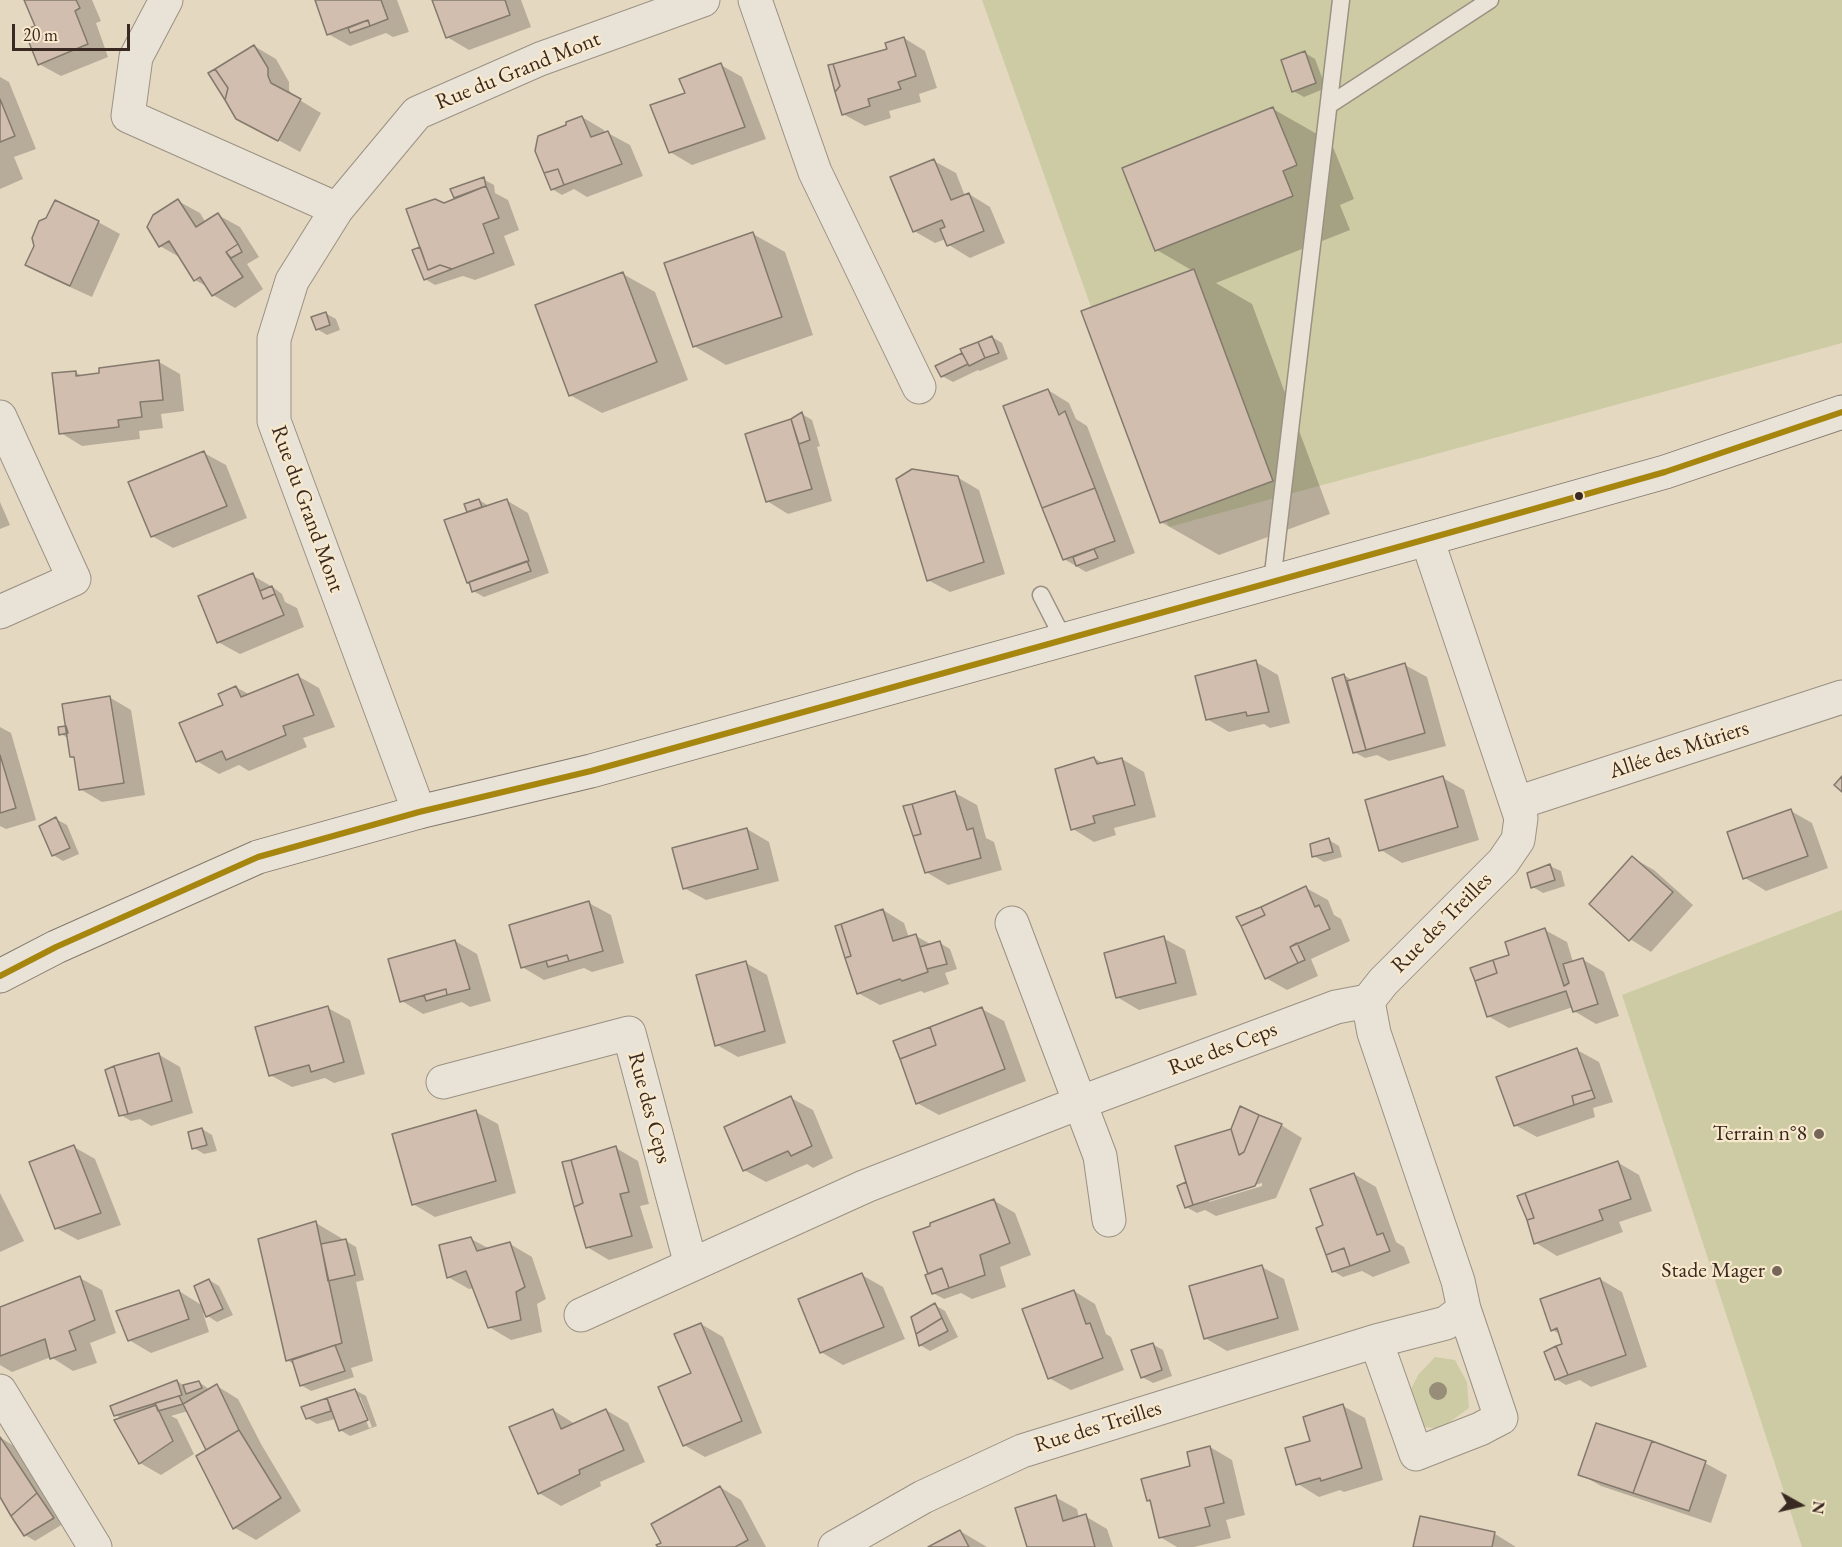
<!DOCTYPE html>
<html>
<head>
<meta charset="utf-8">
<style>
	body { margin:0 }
	#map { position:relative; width:1842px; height:1547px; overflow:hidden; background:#e5d8c0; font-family:"EB Garamond",serif }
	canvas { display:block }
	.north { position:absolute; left:1770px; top:1475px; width:60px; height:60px; -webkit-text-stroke:4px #f8e9cc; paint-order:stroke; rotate:98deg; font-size:16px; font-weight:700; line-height:24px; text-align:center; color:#392922 }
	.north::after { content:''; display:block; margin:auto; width:21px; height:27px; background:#392922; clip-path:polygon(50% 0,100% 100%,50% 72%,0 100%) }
	.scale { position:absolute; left:12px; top:24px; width:118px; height:27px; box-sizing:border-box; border:3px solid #392922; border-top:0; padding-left:8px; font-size:18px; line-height:21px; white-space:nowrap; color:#392922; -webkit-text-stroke:4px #f8e9cc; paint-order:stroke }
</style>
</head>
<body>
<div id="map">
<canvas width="1842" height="1547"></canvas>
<div class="north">N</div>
<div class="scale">20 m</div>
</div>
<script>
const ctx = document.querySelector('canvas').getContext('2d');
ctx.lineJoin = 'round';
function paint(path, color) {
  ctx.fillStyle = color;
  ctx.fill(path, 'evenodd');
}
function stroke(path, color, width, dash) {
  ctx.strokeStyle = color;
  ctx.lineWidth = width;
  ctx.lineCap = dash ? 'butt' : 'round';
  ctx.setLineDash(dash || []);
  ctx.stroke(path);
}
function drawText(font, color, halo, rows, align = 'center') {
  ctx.font = font + ' "EB Garamond",serif';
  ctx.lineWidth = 4.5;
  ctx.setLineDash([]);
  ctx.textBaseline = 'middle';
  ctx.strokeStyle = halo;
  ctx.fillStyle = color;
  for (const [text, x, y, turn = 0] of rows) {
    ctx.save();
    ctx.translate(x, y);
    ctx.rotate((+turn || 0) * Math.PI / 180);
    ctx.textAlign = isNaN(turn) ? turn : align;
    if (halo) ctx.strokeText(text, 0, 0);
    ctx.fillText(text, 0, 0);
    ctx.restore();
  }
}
paint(new Path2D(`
	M982,0H1842V343L1169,527Z
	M1842,910V1547H1802L1622,995Z
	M1435,1357L1455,1360L1467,1382L1469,1408L1440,1429L1416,1426L1407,1397L1418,1375Z`), '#cdcba4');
paint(new Path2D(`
	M26,0H92L101,21L96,23L108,57L61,76L39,64L37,27Z
	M317,0H397L409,32L393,37L386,33L350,46L328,34Z
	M434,0H521L531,27L469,50L447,37Z
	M904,38L925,51L937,88L919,94L921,102L889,111L891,118L865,126L843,114L889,50Z
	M254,46L276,59L289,82V90L293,96L321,113L300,152L260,130Z
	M1305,53L1315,59L1326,88L1304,97L1293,91Z
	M721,65L742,77L766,139L692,165L670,152L687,94Z
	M0,77L9,82L36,149L14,157L23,179L0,189Z
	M1273,109L1331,142L1354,199L1340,205L1350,230L1216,283L1252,304L1330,514L1219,555L1161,522L1193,271L1157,250Z
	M582,117L604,130L605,134L608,133L630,145L643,176L587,197L574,189L562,195L552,189L568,126Z
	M934,161L956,173L965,196L969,194L990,207L1005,243L970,258L949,245L946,239L935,243L914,231Z
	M483,179L494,185L495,193L508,200L519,230L504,236L515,265L475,280L463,276L435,285L425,279L422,248L444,204L458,199L455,197Z
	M178,201L200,213L206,223L218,215L240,227L259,257L247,264L263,289L235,308L213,295L208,287L195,280L181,258L160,246Z
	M98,222L120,234L92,297L48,277L27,265L35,246Z
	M753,234L785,252L813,335L726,365L694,346Z
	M623,274L655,292L688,380L602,413L570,395Z
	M325,313L336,319L340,330L327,335L317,329Z
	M992,337L1002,343L1008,359L980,371L978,370L953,382L942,376L937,367Z
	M159,362L180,374L184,411L161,414L163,428L139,431L140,439L82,446L61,433L75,372L84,377Z
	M1048,390L1069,403L1076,419L1087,426L1135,553L1086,572L1064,559Z
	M802,414L812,420L820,446L817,447L832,501L788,514L767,501L747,435L792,421Z
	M204,453L226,465L247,518L173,548L152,536Z
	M957,477L979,490L1005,574L950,592L928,580Z
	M479,500L489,506L506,500L528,513L549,573L484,597L473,591L472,584L468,582L469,513L466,505Z
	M0,502L10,525L0,529Z
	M252,575L274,588L282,594L285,602L297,608L304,627L240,654L218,642Z
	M1256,662L1278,675L1290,723L1270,728L1264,724L1229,732L1207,719Z
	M1405,665L1427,677L1446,746L1389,761L1377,755L1365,758L1354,752L1344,675L1353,681Z
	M298,676L319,688L335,727L303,738L307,747L249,771L239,765L219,774L197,761L236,687L250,695Z
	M109,697L131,710L145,795L102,802L80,789L75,758L72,756L69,739L61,734Z
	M0,727L11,733L36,820L6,829L0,826Z
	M1094,758L1104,764L1122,759L1144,772L1156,817L1114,828L1116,835L1094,842L1073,829Z
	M1443,778L1464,790L1479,840L1402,863L1381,850Z
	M955,793L977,805L986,838L994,842L1002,870L948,885L926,872Z
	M1791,811L1812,823L1828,868L1766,891L1745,878Z
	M56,819L67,825L79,854L63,861L53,855Z
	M747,829L769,842L779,881L706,900L684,888Z
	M1329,840L1339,846L1342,857L1324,862L1314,856Z
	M1633,858L1654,870L1693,905L1651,952L1630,939Z
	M1550,866L1561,871L1565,886L1543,893L1533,887Z
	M1306,888L1328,900L1334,915L1341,919L1350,941L1311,959L1318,976L1287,990L1266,978Z
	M589,903L611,915L624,963L592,972L584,968L544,980L522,967Z
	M883,910L904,923L909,938L916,936L932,945L940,943L950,949L957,969L945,973L949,984L924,993L921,991L880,1005L858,993Z
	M1545,930L1567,942L1573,962L1582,959L1604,972L1619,1016L1596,1024L1574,1011L1573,1007L1509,1028L1488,1016Z
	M1163,938L1185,950L1197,995L1139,1010L1117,997Z
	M455,941L477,954L491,1001L470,1007L462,1002L423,1014L402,1001Z
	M746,963L767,975L786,1043L738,1057L717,1045Z
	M328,1008L350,1020L365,1074L334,1083L325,1078L292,1087L270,1075Z
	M982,1009L1004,1021L1026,1081L939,1115L917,1103Z
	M1577,1050L1599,1062L1613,1102L1593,1108L1595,1117L1537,1137L1515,1125Z
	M158,1054L180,1067L193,1113L151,1126L140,1119L131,1121L121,1115Z
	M791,1098L813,1110L833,1158L813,1168L807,1164L766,1182L744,1170Z
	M476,1112L498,1124L516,1193L435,1217L413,1204Z
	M1281,1125L1302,1138L1276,1198L1216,1216L1205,1210L1197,1213L1186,1207ZM1262,1183V1186L1209,1202V1198Z
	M202,1129L212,1135L217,1151L204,1154L194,1148Z
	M74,1147L95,1159L121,1225L78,1240L56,1228Z
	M616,1148L638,1161L649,1204L640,1206L653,1248L609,1260L587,1247Z
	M1617,1162L1639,1175L1652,1211L1619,1222L1623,1232L1557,1256L1536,1243Z
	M1354,1174L1376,1187L1396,1242L1404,1247L1410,1263L1373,1277L1362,1271L1343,1277L1333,1271L1325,1226Z
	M0,1193L24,1241L0,1252Z
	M993,1200L1015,1213L1031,1255L1000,1267L1006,1287L972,1299L961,1293L944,1299L933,1293Z
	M316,1223L356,1247L364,1280L356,1282L373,1361L351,1368L354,1377L311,1391L301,1385L295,1365L287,1360Z
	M471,1239L490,1249L510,1244L532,1257L546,1299L537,1304L542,1332L511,1340L489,1327L474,1288L469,1289L448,1277Z
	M1262,1267L1284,1279L1299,1330L1227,1351L1205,1338Z
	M862,1275L883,1287L905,1339L843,1365L821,1352Z
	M80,1278L102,1290L116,1333L90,1343L97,1363L73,1371L51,1357L12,1372L0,1365V1308Z
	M1600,1279L1622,1292L1647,1367L1591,1387L1580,1380L1566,1385L1556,1379L1564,1345L1560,1334L1552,1330Z
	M209,1280L219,1286L233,1315L217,1322L203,1313L209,1332L151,1353L129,1340L179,1291L203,1306Z
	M1074,1291L1095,1304L1106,1334L1111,1337L1124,1370L1071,1390L1049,1378Z
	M935,1305L945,1311L958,1337L930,1351L920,1345Z
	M701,1324L723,1337L762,1433L705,1457L684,1445Z
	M1152,1344L1163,1350L1172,1376L1153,1383L1142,1377Z
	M177,1381L186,1387L199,1382L210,1390L217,1386L238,1399L261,1444L301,1511L256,1540L235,1528L208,1450L188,1411L171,1416L177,1419L194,1454L161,1475L140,1463L122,1419L115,1414Z
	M355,1390L366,1396L377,1426L350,1436L340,1430L335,1419L317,1424L307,1418L303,1408ZM357,1397H360L372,1427L369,1428Z
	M1343,1406L1365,1418L1383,1480L1344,1492L1340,1490L1319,1497L1298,1484L1312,1442Z
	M553,1410L575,1424L606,1410L628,1423L645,1462L600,1482L601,1486L561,1506L539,1493Z
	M1,1438L22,1451L63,1524L35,1541L25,1535L0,1494Z
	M1210,1447L1232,1460L1245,1515L1226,1520L1231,1538L1194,1547H1177L1160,1537L1152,1502L1148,1500L1192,1467Z
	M1705,1463L1727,1475L1711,1523L1601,1486L1580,1474Z
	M720,1487L741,1500L766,1547H659Z
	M1055,1497L1077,1509L1079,1518L1085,1516L1107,1529L1113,1547H1029Z
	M960,1531L987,1547H931Z
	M1495,1534L1516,1547H1415Z`), '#0003');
const building = new Path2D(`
	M24,0H76L80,8L75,11L88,44L38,65L24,30L35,26Z
	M315,0H381L388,19L370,26L368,20L327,35Z
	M432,0H505L510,15L446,38Z
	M368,20L370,26L350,33L348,28Z
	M904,37L916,76L898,82L901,89L868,99L870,106L842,115L835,92L840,86L833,64L887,49L885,43Z
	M254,45L268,68V76L271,83L301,99L278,141L236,119L225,100L228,88L215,69Z
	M1305,51L1316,83L1292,92L1281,60Z
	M721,63L745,127L669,153L650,105L685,93L679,79Z
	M833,64L840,86L835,92L828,65Z
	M215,69L228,88L225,100L208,73Z
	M0,99L15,136L0,142Z
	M1273,107L1297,165L1283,171L1293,196L1155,251L1122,168Z
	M582,116L591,137L608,131L622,164L564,185L558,169L544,173L535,151L538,136L566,125V122Z
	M934,159L951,200L969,193L984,231L947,246L940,229L945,227L942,220L913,232L890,177Z
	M558,169L564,185L551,190L544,173Z
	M484,177L486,186L454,198L450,189Z
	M486,186L499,218L483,224L494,253L452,269L440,265L428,270L406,209L435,199L444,203Z
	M178,199L196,227L218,213L238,244L226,252L243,277L212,296L200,277L194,281L169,241L159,247L147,227L153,215Z
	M55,200L99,221L70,286L25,265L34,246L32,238L39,221L46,218Z
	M753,232L782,317L693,347L664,263Z
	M238,244L242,252L231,258L226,252Z
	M420,247L428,270L440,265L452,269L424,280L412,250Z
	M1194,269L1273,481L1160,523L1081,311Z
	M623,272L657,362L569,396L535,305Z
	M326,312L330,325L316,330L311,317Z
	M992,336L999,353L985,358L978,342Z
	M978,342L985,358L969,366L960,349Z
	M962,353L968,364L941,377L935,366Z
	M159,360L163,400L140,402L142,417L118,420L119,427L59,434L52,373L76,371V376L99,373V368Z
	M1048,389L1059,415L1065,411L1095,488L1042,508L1003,406Z
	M802,412L810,440L799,444L791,419Z
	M791,419L812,489L766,502L745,434Z
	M204,451L227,506L151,537L128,482Z
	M912,469L958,476L984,562L927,581L896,479Z
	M1095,488L1115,541L1063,560L1042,508Z
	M479,499L482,507L467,512L464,504Z
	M507,499L529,561L467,583L444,520Z
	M1094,549L1098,558L1076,566L1073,557Z
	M527,561L531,571L472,592L469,582Z
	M253,573L263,599L275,594L284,615L217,643L198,596Z
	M272,586L275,594L263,599L260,591Z
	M1256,660L1269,712L1247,716L1246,712L1206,720L1195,676Z
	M1405,663L1425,733L1366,750L1347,681Z
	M298,674L314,715L283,726L286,735L226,760L222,751L196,762L179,723L223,705L218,694L236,686L241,697Z
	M1344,674L1366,750L1353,753L1332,678Z
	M110,696L124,783L79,790L74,757H70L62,704Z
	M66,726L68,733L59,735L58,727Z
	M0,755L16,808L0,813Z
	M1094,757L1097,764L1122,758L1135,805L1093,816L1095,823L1071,830L1055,769Z
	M1443,776L1458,827L1379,851L1365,800Z
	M1842,776V792L1834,785Z
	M955,791L967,830L973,828L981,858L925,873L913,836L921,834L912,804Z
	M912,804L921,834L913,836L903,806Z
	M1791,809L1808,856L1743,879L1727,832Z
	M56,817L70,848L52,856L39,826Z
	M747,828L758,869L683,889L672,848Z
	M1329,838L1333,852L1312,857L1310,844Z
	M1632,856L1673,892L1629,941L1589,904Z
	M1550,864L1555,880L1531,888L1527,873Z
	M1306,886L1315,907L1319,905L1330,929L1290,947L1298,963L1265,979L1241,926L1265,915L1261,907Z
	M589,901L603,951L569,961L567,955L521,968L509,925Z
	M1261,907L1265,915L1241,926L1236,917Z
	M883,909L893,941L916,934L928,972L902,981L900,979L857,994L845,958L851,956L841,924Z
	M841,924L851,956L845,958L835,926Z
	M1545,928L1564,986L1569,983L1563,964L1583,958L1598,1004L1573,1012L1566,991L1487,1017L1475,981L1497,973L1493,960L1509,955L1505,942Z
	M1164,936L1176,983L1116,998L1104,953Z
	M455,940L470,989L447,995L446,989L400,1002L388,959Z
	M940,941L947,964L927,969L920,947Z
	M1297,943L1305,960L1298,963L1290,947Z
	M567,955L569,961L548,967L546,961Z
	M1493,960L1497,973L1475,981L1470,968Z
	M746,961L765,1031L715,1046L696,975Z
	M446,989L447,995L426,1001L424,995Z
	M328,1006L344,1062L311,1072L309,1065L269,1076L255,1027Z
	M982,1007L1005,1069L916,1104L900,1059L936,1045L930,1027Z
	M930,1027L936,1045L900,1059L893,1041Z
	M1577,1048L1592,1090L1572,1096L1574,1105L1514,1126L1496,1077Z
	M159,1053L172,1101L128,1114L114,1066Z
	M114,1066L128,1114L119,1116L105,1070Z
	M1592,1090L1595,1098L1574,1105L1572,1096Z
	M791,1096L812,1146L791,1156L788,1151L743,1171L724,1127Z
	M1240,1106L1259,1115L1244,1152L1239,1155L1231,1129Z
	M476,1110L496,1181L412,1205L392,1134Z
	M1259,1115L1282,1124L1255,1186L1193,1205L1175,1146L1231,1129L1239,1155L1244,1152Z
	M202,1128L207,1145L192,1149L188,1132Z
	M74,1145L101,1213L55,1229L29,1162Z
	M616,1146L629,1192L620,1194L632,1236L586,1248L574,1207L583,1203L571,1160Z
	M571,1160L583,1203L574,1207L562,1162Z
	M1618,1161L1631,1199L1599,1210L1603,1220L1534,1244L1527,1220L1534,1218L1525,1193Z
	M1354,1173L1377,1235L1383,1233L1390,1251L1350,1266L1344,1248L1326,1255L1316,1228L1323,1225L1310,1189Z
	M1186,1182L1193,1205L1185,1208L1177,1186Z
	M1525,1193L1534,1218L1527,1220L1517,1196Z
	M994,1199L1010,1243L980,1255L985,1275L949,1288L942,1268L928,1274L913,1232L930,1226V1223Z
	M316,1221L342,1343L286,1361L258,1239Z
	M471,1237L477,1251L510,1242L525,1287L516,1292L521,1320L488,1328L466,1271L447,1278L439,1245Z
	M346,1239L355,1275L328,1281L321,1244Z
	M1344,1248L1350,1266L1332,1272L1326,1255Z
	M1262,1265L1278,1318L1204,1339L1189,1286Z
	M942,1268L949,1288L932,1294L925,1275Z
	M862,1273L884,1327L820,1353L798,1299Z
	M80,1276L95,1320L69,1331L76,1350L50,1359L45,1339L0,1356V1307Z
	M1600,1278L1626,1355L1568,1375L1556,1346L1562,1344L1557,1328L1551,1331L1540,1299Z
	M209,1279L223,1309L206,1317L194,1286Z
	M179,1290L189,1319L128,1341L116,1311Z
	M1074,1290L1086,1324L1090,1323L1103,1358L1048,1379L1022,1309Z
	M935,1303L942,1318L916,1334L911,1317Z
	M942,1318L948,1331L919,1346L916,1334Z
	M701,1323L742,1421L683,1446L658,1387L691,1373L674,1334Z
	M1153,1343L1162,1370L1141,1378L1131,1350Z
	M335,1345L345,1371L300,1386L292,1360Z
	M1556,1346L1568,1375L1555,1380L1544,1352Z
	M177,1380L182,1395L114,1416L110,1406Z
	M199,1381L202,1388L186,1394L183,1385Z
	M217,1384L239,1430L206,1450L183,1404Z
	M355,1389L368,1420L339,1431L327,1398Z
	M179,1396L183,1404L158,1411L155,1403Z
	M327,1398L331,1411L306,1419L301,1407Z
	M1343,1404L1362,1468L1321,1481L1320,1478L1296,1485L1285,1448L1310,1441L1303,1417Z
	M156,1405L173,1441L139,1464L114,1420Z
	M553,1409L561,1429L606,1409L624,1450L579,1470L580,1474L538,1494L509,1427Z
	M1596,1423L1652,1441L1633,1493L1578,1475Z
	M239,1430L281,1498L233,1529L196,1456Z
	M0,1437L37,1493L11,1516L0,1497Z
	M1652,1441L1706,1461L1689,1511L1633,1493Z
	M1210,1446L1224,1503L1205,1508L1210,1526L1159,1538L1150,1500L1147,1501L1141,1479L1190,1466L1187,1452Z
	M720,1486L748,1540L735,1547H658L656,1545L661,1543L651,1524Z
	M37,1493L54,1518L24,1536L11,1516Z
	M1056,1495L1063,1521L1086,1514L1095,1547H1027L1015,1508Z
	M1420,1516L1495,1532L1492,1547H1413Z
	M960,1530L969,1547H928Z`);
paint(building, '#d2beae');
stroke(building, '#83796d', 1.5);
const lane = new Path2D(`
	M1329,105L1490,0
	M1272,582L1341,0
	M1041,595L1064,640`);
const street = new Path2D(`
	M166,0L136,57L128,116L337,209
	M755,0L815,172L919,387
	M0,417L74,579L0,612
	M1517,803L1842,697
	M419,812L274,421V339L292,281L337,209L417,113L540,59L703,0
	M1012,923L1100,1156L1109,1220
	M443,1082L629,1033L691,1265
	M581,1315L866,1186L1079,1103L1336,1007L1368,1001
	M1376,1341L1416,1454L1480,1429L1501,1418L1464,1309
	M0,1391L95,1547
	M835,1547L923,1497L1022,1451L1376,1341L1446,1323L1464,1309L1458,1281L1374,1033L1368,1001L1383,982L1503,862L1518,840L1521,818L1427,539`);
const secondary = new Path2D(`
	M0,976L56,947L258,857L419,812L591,771L1427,539L1665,472L1842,412`);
stroke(lane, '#9a9183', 19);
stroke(street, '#9a9183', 35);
stroke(secondary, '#83796d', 35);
stroke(lane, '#e9e2d6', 16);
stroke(street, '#e9e2d6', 33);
stroke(secondary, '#e9e2d6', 33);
stroke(new Path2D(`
	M0,976L56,947L258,857L419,812L591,771L1427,539L1665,472L1842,412`), '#a6860f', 6);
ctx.fillStyle = '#988d78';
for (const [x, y] of [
	[1438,1391]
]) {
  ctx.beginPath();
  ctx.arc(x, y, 9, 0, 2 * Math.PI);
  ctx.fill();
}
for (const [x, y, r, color] of [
	[1579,496,5,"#392922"],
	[1819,1134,6,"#756659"],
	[1777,1271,6,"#756659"]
]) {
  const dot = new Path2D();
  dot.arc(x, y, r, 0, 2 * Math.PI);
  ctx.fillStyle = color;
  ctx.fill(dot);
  stroke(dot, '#f8e9cc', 2);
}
drawText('22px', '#392922', '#f8e9cc', [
	["Rue du Grand Mont",518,71,-22],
	["Rue du Grand Mont",307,509,70],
	["Allée des Mûriers",1679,750,-18],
	["Rue des Treilles",1442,923,-45],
	["Rue des Ceps",1223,1049,-21],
	["Rue des Ceps",649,1108,75],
	["Rue des Treilles",1098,1427,-17]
]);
drawText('22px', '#392922', '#f8e9cc', [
	["Terrain n°8",1807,1134],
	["Stade Mager",1765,1271]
], 'right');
</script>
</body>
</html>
